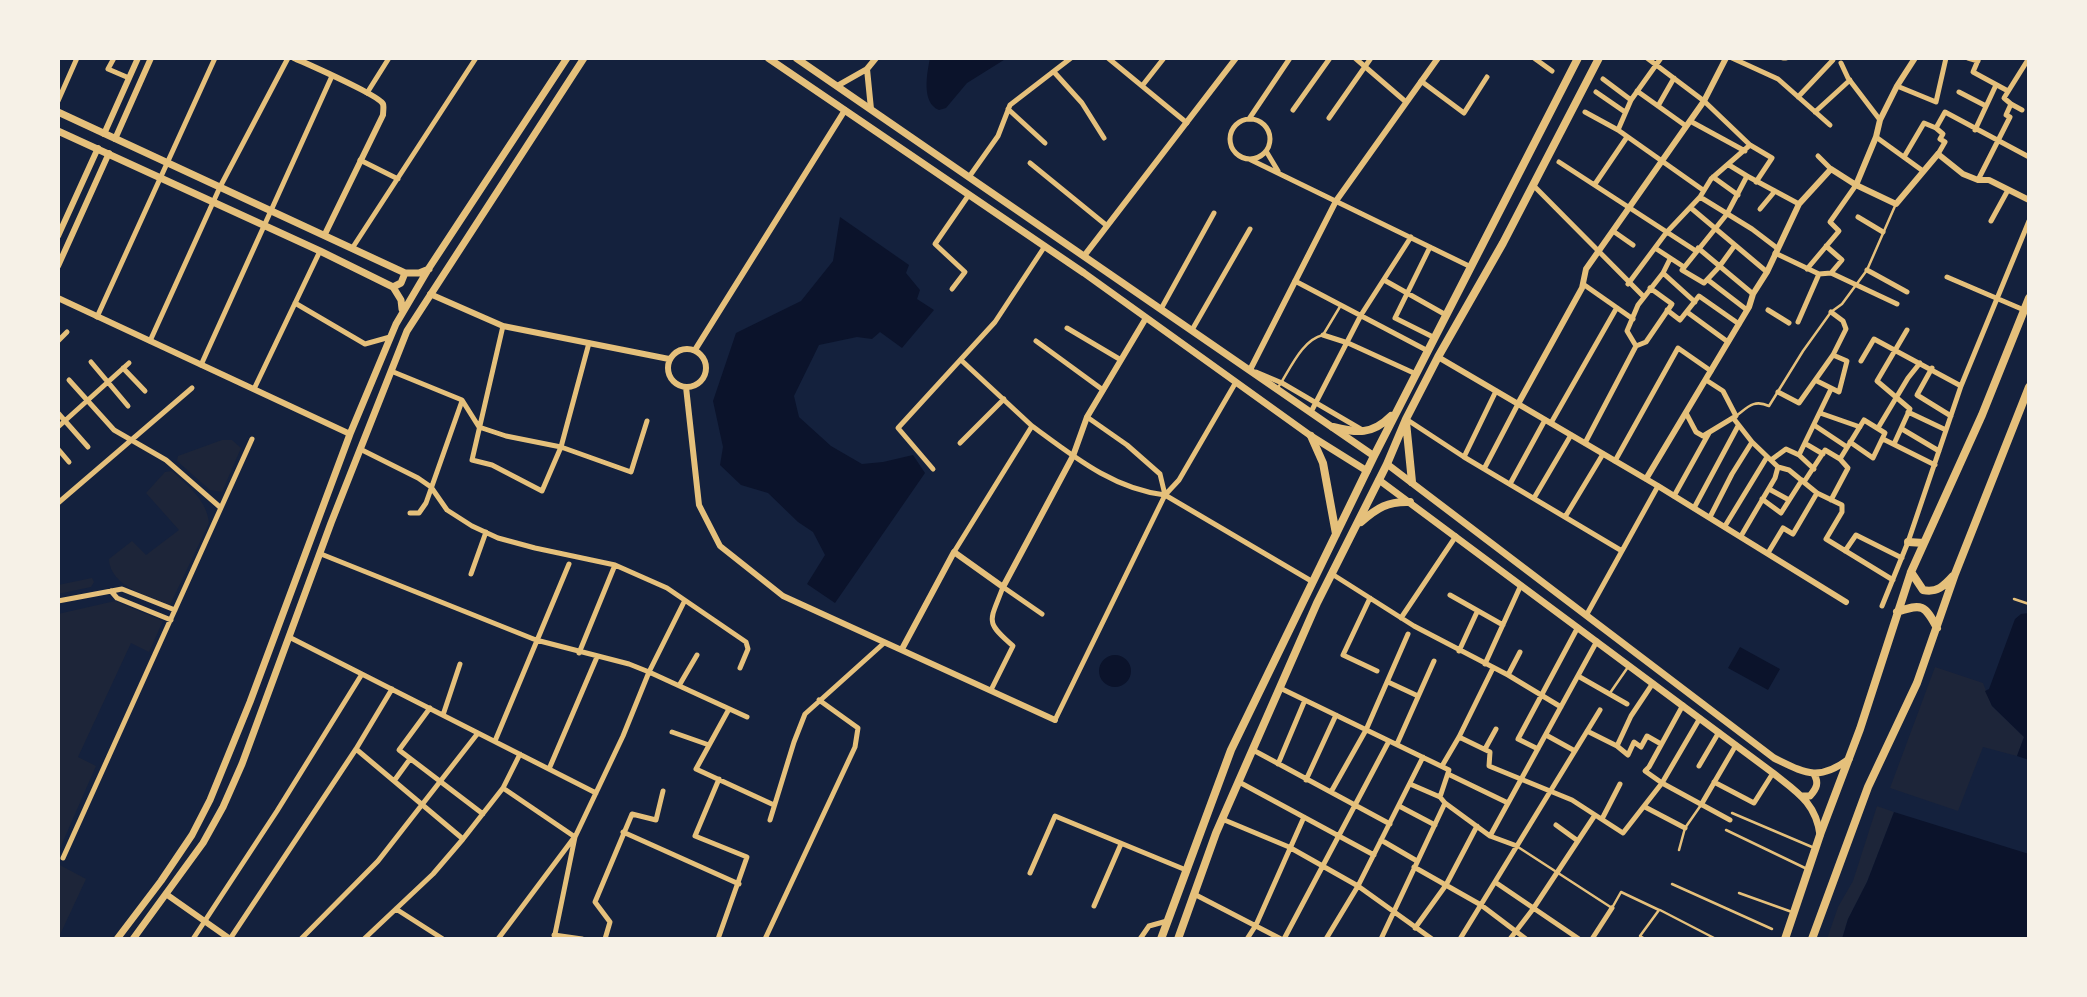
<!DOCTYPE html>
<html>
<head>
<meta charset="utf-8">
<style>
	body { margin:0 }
	#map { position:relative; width:2087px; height:997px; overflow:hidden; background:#14213d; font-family:"Asap Condensed",sans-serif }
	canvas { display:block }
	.frame { position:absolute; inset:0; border:60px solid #f6f1e7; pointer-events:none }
</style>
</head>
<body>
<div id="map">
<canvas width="2087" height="997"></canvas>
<div class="frame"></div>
</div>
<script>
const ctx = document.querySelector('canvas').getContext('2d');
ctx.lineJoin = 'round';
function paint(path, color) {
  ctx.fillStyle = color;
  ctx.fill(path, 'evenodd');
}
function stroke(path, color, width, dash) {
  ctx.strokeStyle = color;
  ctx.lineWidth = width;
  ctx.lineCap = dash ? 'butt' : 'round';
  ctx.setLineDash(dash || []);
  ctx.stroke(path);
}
paint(new Path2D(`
	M222,440H232L241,448L222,492L210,490L177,461L178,456Z
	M172,471C188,486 207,500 209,523L170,605C149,596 110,587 109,559L132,541L146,555L179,530L146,493L165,472Z
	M92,578L94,582L91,587L58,594V585Z
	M115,601L163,621L149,652L131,643L78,757L96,766L58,853V614Z
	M1935,667L1983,683L1992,706L2024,737L2017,756L1983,747L1958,811L1890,788Z
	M1877,806L1894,812L1867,882L1848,919L1842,939H1827L1838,907L1853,881Z
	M58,864L86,879L58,939Z`), '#1d2539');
paint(new Path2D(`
	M930,58H1007L967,83L946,108L939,110C921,103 927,73 930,58Z
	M840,217L909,265L906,273L920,290L917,299L934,310L902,348L880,332L872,339L857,337L819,345L794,396L799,417L831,446L862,464L883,462L913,455L925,473L835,603L807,584L825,555L813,532L798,522L768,493L741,485L720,465L723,447L713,401L736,333L801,301L833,261Z
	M2029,613V760L2017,756L2024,737L1992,706L1985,691L1989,689L2015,619L2021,614Z
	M1740,647L1780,669L1768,690L1728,668Z
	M1099 671a16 16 0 1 1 32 0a16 16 0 1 1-32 0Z
	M1894,812L2029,854V939H1842L1848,919L1867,882Z`), '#0b132b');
stroke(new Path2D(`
	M1277,389C1289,372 1301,340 1323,335L1341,305
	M1736,416C1748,407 1754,399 1769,406L1803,351L1831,312L1842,304L1867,270L1895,206
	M2014,599L2029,604
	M1610,693L1628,667
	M1732,813L1812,847
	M1726,830L1805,868
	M1518,847L1612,908L1621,892L1659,910L1640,936L1645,939
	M1679,850L1685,828L1701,805
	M1672,884L1772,929
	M1739,893L1792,912
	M1660,910L1716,939`), '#e5c07b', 2.5);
stroke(new Path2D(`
	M114,58L108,69L129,78
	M1108,58L1142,86
	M1164,58L1142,86L1187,123
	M1355,58L1406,102
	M1534,58L1552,71
	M1647,58L1704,101L1750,145L1772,158L1756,182
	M1732,58L1778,79L1830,125
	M1783,58H1786
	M1968,58L1978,61
	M1979,58L1973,72L2008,91
	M1841,63L1848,78L1880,120
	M1054,72L1082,103L1104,138
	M1603,79L1631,100
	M1421,81L1464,113L1487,77
	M1897,86L1936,102L1946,58
	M1637,91L1686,126
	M1596,92L1625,112
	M1959,92L1986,106
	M367,93L389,58
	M1798,97L1833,60
	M58,101L77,58
	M2011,104L2022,110
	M1658,106L1674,78
	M1008,109L1045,143
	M1293,110L1330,58
	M1585,112L1618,130L1703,190
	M1815,112L1850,80
	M1329,118L1371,58
	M1230 139a20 20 0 1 1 40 0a20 20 0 1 1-40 0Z
	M1249,119L1290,58
	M1690,121L1745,151
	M1936,128L1943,134L1940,139L1945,142L1938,154
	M1618,130L1631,100L1661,58
	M1975,130L1996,85
	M1876,137L1923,171
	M1266,151L1278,171
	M1818,156L1831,169
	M1904,157L1924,123L1936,128L1945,112L2029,157
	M1249,159L1471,267
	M360,160L398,179
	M1559,162L1696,251
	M1030,163L1106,225
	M1729,165L1747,176
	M969,177L998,136L1010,105L1071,58
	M1713,177L1738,195
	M1978,180L2010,117L2006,115L2011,104L2004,98L2029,58
	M1595,184L1627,137
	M1533,185L1644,297
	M1700,197L1752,229L1777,248
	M1691,208L1767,272
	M1760,209L1775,191
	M1858,217L1883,232
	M1991,221L2008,190
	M1613,231L1633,245
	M1735,245L1719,267L1704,283L1682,270L1727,214L1747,176L1799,204
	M1826,246L1842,260L1831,273L1897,304
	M353,247L476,58
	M1430,247L1395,318L1435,338
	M1655,248L1684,267
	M1698,248L1753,294
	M1775,253L1819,274L1831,273
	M1807,269L1839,231L1830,222L1856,185
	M1867,270L1907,292
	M1663,273L1695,302
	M1947,277L2024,310
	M1384,280L1446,315
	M1708,280L1747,310
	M1295,281L1428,351
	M1583,284L1633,319
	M1628,284L1666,233L1700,197L1711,179L1750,145
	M952,289L965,272L935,244L968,196
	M295,303L365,344L390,337
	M1161,309L1214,213
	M1667,310L1680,320L1699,296L1739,324
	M1768,310L1789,323
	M1687,312L1728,342
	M97,317L215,58
	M1798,322L1819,274
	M503,326L472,460L492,465L542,491L561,447L589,343
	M1067,328L1121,360
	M1192,330L1250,229
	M1323,335L1348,343L1416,374
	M58,341L67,332
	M150,341L220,187L288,58
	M1036,341L1103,390
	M1636,346L1646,342L1672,304L1650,288
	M961,360L1032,426
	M1861,361L1874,339L1961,386
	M91,362L128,406
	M201,365L332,76
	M123,368L145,391
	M1932,368L1917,395L1951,416
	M391,371L462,400L479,427L506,436L561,447L631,472L647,421
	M1256,372L1282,383L1364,431
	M69,380L114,430L166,460L221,508
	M1817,381L1839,392L1847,361L1833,355
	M254,389L320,251
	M1778,392L1799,403L1833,355L1846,329L1843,321L1831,312
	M1311,412L1361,315L1411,237
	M1908,412L1946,430
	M58,413L88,447
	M1686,413L1696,432L1703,436L1736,416L1723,391L1706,380
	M1820,413L1860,427
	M1087,417L1127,445L1160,474L1165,495
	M1406,419L1464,457L1622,551
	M1734,419L1752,442L1778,467L1775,478L1741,536
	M1551,423L1616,309
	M1814,425L1847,447
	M58,427L129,363
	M1878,428L1908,378L1920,363
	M1902,429L1939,451
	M1883,439L1935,465
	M960,443L1004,399
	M1585,443L1636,346L1627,331L1638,305L1663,273L1670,259
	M1806,444L1823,454
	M1894,444L1910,409L1877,381L1907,330
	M58,449L69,462
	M360,449L418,478L431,487L447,510L472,526L498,538L535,548L615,565L667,588L746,642L748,649L740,668
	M1799,455L1814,469
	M1464,457L1496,391
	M1771,460L1786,449L1799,455L1831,389
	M1615,461L1678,348L1711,371
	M1778,467L1789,470L1817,493L1842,505V512L1826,539L1893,580
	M933,469L898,428L995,322L1045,246
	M1484,469L1518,404
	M1804,482L1825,450L1840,459
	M1510,484L1545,420
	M1769,489L1789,500
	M1674,496L1709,433
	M1534,498L1571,435
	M1762,499L1781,513L1802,480
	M1831,500L1848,468L1840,459L1864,420L1885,433L1873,458L1850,442
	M58,503L192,388
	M1694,508L1738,426
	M410,513H419L426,503L462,401
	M1565,517L1603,454
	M1710,517L1732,474L1752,442
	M1725,526L1767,457
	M1845,551L1856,535L1902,558
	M954,552L1032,426C1073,456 1113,489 1165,495L1313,582
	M1768,553L1783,528L1793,534L1817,493
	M321,554L536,640L629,664L649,672L747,717
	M471,574L486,532
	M1332,574L1414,626L1508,675L1561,707
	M111,591L117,598L171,620
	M1450,595L1503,625
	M1370,598L1343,655L1377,671
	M58,601L122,589L175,610
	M1882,606L1908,542L1961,386L2029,221
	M1587,614L1658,486
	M1401,618L1456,536
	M289,637L596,793
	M1459,651L1477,612
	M579,653L615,565
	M1485,664L1521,585
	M1508,675L1520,652
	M1578,676L1627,704
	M1388,682L1418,696
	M680,684L697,655
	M1280,688L1449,770L1440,797L1445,803L1490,836L1517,846
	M991,690L1013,646C984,621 990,622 1003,587L1042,614
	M1683,705L1649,767L1645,771L1662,783L1700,718
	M430,708L399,750L483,814
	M729,709L696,769L774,805
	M443,715L460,664
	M1055,720L1165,495L1179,480L1236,382
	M1587,731L1617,746L1631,716L1653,683
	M672,732L709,745
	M1546,735L1575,751
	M1459,737L1490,752L1489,766L1572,800L1623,833L1662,783L1730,820
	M495,741L569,564
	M1397,744L1434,661
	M1617,746L1628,755L1634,742L1641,747L1647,736L1661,744
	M356,749L463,839
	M1485,749L1496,729
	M1538,749L1518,739L1578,627
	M1253,750L1390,824
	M1423,757L1358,886L1432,939
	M1278,764L1305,700
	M1442,766L1459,737L1493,668
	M1699,766L1719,732
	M549,769L597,657
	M1448,774L1508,803
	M1306,780L1336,715
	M394,781L410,759
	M1239,782L1374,855
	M1714,782L1754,803L1773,773
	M1410,784L1440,797
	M503,788L575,837
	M1331,792L1366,730L1408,634
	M1701,805L1736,745
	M1399,806L1435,825
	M1645,807L1685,828
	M1222,819L1289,847L1358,886L1326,939
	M1602,819L1620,784
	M770,820L794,742L805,714L884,643
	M1556,825L1578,841
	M623,832L739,884
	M1490,836L1597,641
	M1381,840L1417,861
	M63,858L252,439
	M1414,867L1481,905L1526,939
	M1030,873L1055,816L1186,870
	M1495,882L1579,939
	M1194,894L1281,939
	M1094,906L1121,844
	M396,909L443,939
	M1415,928L1446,885L1477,826
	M554,935L582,939
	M193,939L277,811L362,674
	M230,939L356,749L392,689
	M301,939L378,861L478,733
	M364,939L433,874L463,839L503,788L520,754
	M498,939L573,839
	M554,939L575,837L623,736L649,672L684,602
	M605,939L610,922L595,902L632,814L656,820L663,791
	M718,939L747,857L695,836L719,779
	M765,939L855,747L858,728L819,700
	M1140,939L1149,926L1167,921
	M1247,939L1256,925L1304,817
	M1284,939L1389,741
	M1381,939L1445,803
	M1460,939L1600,710
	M1510,939L1533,909L1595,815
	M1592,939L1612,908`), '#e5c07b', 5);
stroke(new Path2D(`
	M294,58C307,64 379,95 383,104C384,107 383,112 383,115L325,234
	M1915,58L1897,86L1880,120L1876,137L1856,185L1896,204L1938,154L1963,174L1978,180H1989L2029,200
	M867,69L871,109
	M837,86L867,69L876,58
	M104,134L138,58
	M115,139L151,58
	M58,236L98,148
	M1084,256L1236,58
	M58,266L109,153
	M430,294L503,326L669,359
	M58,298L350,434
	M668 368a19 19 0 1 1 38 0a19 19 0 1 1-38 0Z
	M695,350L845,110
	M1438,357L1658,486L1846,602
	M1250,370L1336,201L1438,58
	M686,387L699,505L720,546L783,596L1055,720
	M1518,404L1582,288L1586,269L1704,101L1726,58
	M1646,479L1749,307L1753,294L1767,272L1799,204L1831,169L1856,185
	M902,649L954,552L1003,587L1073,456L1087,417L1146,318
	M166,894L230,939`), '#e5c07b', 6);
stroke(new Path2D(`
	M768,58L1084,273L1311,436L1367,471
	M796,58L1374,456
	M58,112L405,273H419L429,269
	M58,131L320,251L393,287L401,300L402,309
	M393,287L401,283L405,273
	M1387,464L1774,758C1805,773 1818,782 1849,759
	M1379,480L1773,773C1797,792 1816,803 1820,835
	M1801,796H1810C1817,788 1819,783 1814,774
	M117,939L161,881L192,835L210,800L250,702L350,434L396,324L429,268L567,58
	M133,939L203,843L223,807L242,764L331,523L407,331L584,58`), '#e5c07b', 7);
stroke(new Path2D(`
	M1406,422L1412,482
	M1333,427C1357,433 1372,435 1391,416
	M1311,436L1323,463L1336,534
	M1361,522C1377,508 1388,501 1410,502
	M1908,542L1924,543
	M1911,572L1923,590C1937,593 1944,586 1953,576
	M1897,612C1922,603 1925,605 1937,628
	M1161,939L1231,750L1374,456L1578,58
	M1178,939L1216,833L1317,603L1387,464L1406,419L1438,357L1503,243L1599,58
	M1785,939L1821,832L1860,729L1911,572L1982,415L2029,298
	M1812,939L1868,787L1917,683L1955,574L2029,387`), '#e5c07b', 8);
</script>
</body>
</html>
